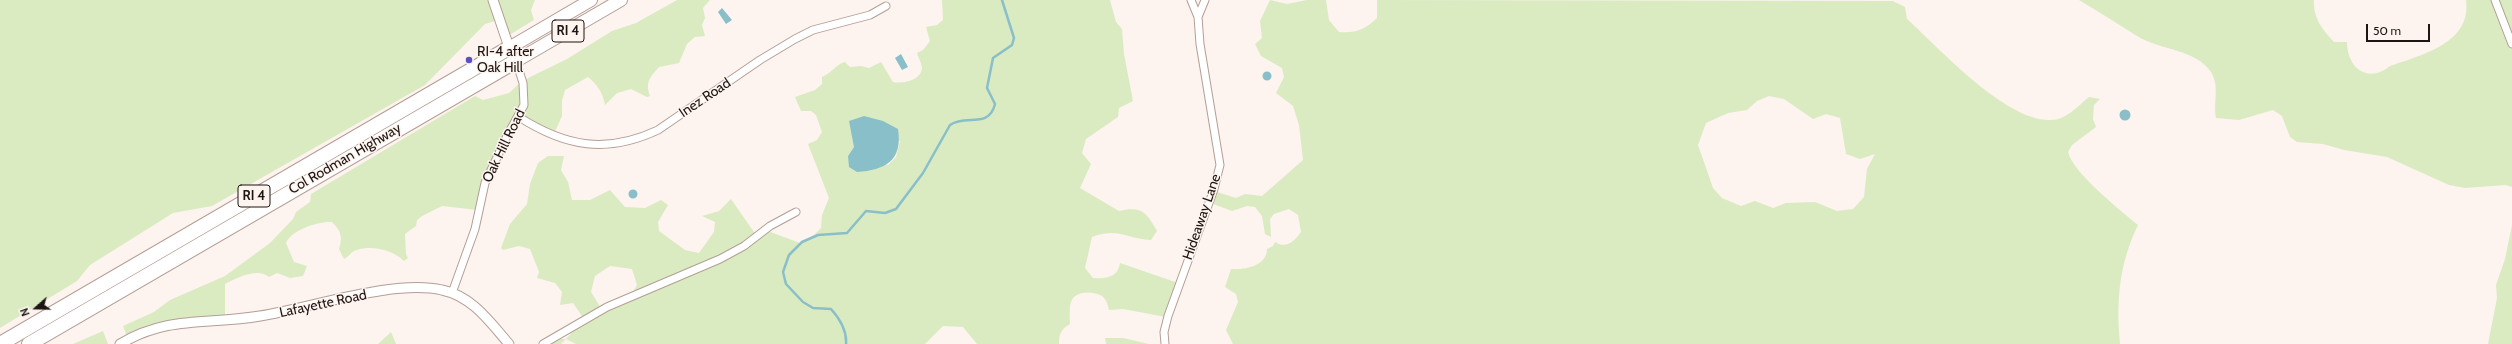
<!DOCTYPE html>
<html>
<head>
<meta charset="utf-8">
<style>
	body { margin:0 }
	#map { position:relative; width:2512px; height:344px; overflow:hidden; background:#fdf3ef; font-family:Cabin,sans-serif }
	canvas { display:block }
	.north { position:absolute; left:16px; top:288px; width:40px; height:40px; -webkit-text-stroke:3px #fdf3ef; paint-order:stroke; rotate:250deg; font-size:11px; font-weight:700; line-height:16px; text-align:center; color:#1d1511 }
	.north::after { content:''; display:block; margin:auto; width:14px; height:18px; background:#1d1511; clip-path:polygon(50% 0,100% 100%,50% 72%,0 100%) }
	.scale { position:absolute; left:2366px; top:24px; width:64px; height:18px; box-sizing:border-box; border:2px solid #1d1511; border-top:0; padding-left:5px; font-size:12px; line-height:14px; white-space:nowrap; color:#1d1511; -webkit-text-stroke:3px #fdf3ef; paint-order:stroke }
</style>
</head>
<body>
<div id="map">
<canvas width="2512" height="344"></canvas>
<div class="north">N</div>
<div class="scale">50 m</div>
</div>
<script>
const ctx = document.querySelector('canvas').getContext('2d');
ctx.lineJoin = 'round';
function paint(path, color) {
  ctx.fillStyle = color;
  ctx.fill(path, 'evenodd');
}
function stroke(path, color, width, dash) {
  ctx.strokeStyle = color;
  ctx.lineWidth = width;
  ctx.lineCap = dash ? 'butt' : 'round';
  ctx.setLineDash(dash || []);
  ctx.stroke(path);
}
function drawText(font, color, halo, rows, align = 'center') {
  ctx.font = font + ' Cabin,sans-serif';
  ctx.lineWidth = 3;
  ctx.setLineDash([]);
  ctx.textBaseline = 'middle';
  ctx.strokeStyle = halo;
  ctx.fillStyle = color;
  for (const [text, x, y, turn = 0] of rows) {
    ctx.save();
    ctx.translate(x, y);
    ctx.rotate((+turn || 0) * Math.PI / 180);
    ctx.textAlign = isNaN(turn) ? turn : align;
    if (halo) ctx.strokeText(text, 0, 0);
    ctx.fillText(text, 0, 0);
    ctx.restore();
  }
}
paint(new Path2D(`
	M0,0H535L531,10L534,20L506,37L499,20L485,24L425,85L212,206L173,213L90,265L77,281L0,328Z
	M677,0H710L703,8L705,18L702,25L705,36L695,37L687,44L679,63L659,67C650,77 645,82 650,96L647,97L631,89L617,93L605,105C603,93 597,84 588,77L565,90L562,101V116L553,136L520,119L506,136L477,210L442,206L422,216L417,220L416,226L405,234L406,254L408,258L404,261C393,250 372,245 357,250C351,251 349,257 344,259L339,249C343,237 341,231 332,222C318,221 291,230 286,243L294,262L307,266L303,276L290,278L277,273L269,277C258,267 236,278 225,284V317L172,324L128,339L123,326L154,312L170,300L225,276L270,243L293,219L296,212L310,202L311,194L475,96L483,100L509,93L522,81L567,59L612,31L636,23Z
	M942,0H1110L1116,22L1122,29L1124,54L1133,101L1119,108L1118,117L1086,139L1082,153L1091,164L1080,188L1119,211C1142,206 1146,212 1157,231L1151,240C1126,239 1119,227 1092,237L1085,268L1093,278C1107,279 1118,277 1120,263L1181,284L1171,318L1123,309L1109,310C1108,305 1106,299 1102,296C1093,291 1075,290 1071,302C1069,308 1070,317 1070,324C1061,329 1059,334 1059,344H977L963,327L943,326L925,344H576L566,339L561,344H543L552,339H566L584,319L573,303L560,305L562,292L555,283L537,278L539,272L530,249L519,246L503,250L501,248L510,224L527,204L530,184L538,163L548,156H564L561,170L568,182L572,200H590L610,190L625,207L645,208L661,200L668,205L658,222L659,231L685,250L699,253L714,232L715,222L702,216L719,211L731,199L756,235L765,230L800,243L811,238L821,228L822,215L829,198L808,144L817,140L822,132L816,115L811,111H801L795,97L815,90L822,84V77C832,73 836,64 845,62L850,67L861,66L869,68L881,62L893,82C902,84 921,81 922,68C922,64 918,57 917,53L923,50L930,41L926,27L937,25L943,20ZM900,141L896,157L888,165L848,156L854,147ZM610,266L632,269L637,285L630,297L601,308L591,292L595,276Z
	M1270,0L1287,4L1307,0H1326L1329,20L1339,32C1357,33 1364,30 1377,18V0L1893,1L1905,7L1907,19C1939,48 2006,122 2051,120C2066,120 2078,106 2089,97L2100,99L2094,105L2093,119L2096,127L2072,145L2068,152C2073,173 2120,210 2138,225C2119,264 2116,301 2120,344H1233L1226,330L1238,302L1236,294L1225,287L1231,269C1245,270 1267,266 1267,249L1273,246L1275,242C1286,249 1294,242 1301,232L1298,215L1289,209L1274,214L1270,219L1271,237L1265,234L1262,216L1255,207L1247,206L1232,211L1213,204L1217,192L1236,198L1245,194L1262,196L1303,160L1299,125L1293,106L1276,93L1284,77L1282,68L1261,56L1255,44L1262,38L1260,21ZM1769,96L1784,99L1813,119L1826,114L1840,118L1846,154L1860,159L1875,154L1867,169L1864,197L1853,209L1837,211L1815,202L1786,203L1773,208L1755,201L1741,206L1722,198L1713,188L1698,145L1706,123L1728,113L1747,110L1757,101Z
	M2079,0H2314C2313,18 2322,29 2334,42H2347C2347,68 2368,84 2390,66C2422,55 2472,43 2466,0H2512V187L2506,185L2465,188L2449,185L2387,157L2344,150L2323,144L2297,142L2290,137L2282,116L2273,110L2239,120L2216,118C2213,103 2220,86 2211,72C2196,49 2159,50 2137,36C2118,24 2099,12 2079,0Z
	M2512,225V344H2488L2497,298L2496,285L2505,259Z
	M103,331L108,344H73Z
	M391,332L396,344H378Z
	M1105,338H1123L1149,344H1106Z`), '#daebc2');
paint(new Path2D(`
	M722,8L732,20L726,24L718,12Z
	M901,54L908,67L902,70L895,58Z
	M1262.5 76a4.5 4.5 0 1 1 9 0a4.5 4.5 0 1 1-9 0Z
	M2119.5 115a5.5 5.5 0 1 1 11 0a5.5 5.5 0 1 1-11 0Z
	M864,116L883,121L898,129C903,161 885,170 857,172L849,167L848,156L854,147L849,121Z
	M628.5 194a4.5 4.5 0 1 1 9 0a4.5 4.5 0 1 1-9 0Z`), '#89bfc9');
stroke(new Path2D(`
	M846,344C847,331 840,319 831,309L813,308L803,302L786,284L783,272L789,255L802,242L818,235L847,233L866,211L885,213L896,209L923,173L950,125C966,114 989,129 995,104L987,88L993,58L1012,45L1014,38L1002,0`), '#89bfc9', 2.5);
const minor = new Path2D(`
	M2495,0L2512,44
	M1198,17L1205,0
	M519,117C566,147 607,154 658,130L760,60L795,39L813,30L870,15L886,6
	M452,293L475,229L485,183L507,136L524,105L523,83L516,61
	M543,344L607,307L720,259L744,246L770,226L796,212
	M1165,344L1164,332L1168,316L1214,189L1220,165L1200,44L1198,17L1191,0`);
const tertiary = new Path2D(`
	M493,0L511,53
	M120,344C169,315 208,325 260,316C312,308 393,279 442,290C472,296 490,322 509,344`);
const trunk = new Path2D(`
	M509,48L591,0
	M516,61L621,0`);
const motorway = new Path2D(`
	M0,344L509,48
	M29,344L516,61`);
stroke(minor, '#b49e95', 9);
stroke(tertiary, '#b49e95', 11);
stroke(trunk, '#b49e95', 14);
stroke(motorway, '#b49e95', 16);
stroke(minor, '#fff', 7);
stroke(tertiary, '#fff', 9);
stroke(trunk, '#fff', 12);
stroke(motorway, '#fff', 14);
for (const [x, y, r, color] of [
	[469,60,4,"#5c4ec6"]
]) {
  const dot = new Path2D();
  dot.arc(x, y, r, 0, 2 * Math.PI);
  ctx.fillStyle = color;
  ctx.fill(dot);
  stroke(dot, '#fdf3ef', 1.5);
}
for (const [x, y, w] of [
	[568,31,32],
	[254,196,32]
]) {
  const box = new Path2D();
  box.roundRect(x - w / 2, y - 11, w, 22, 3);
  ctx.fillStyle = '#fdf3ef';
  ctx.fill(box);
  stroke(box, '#1d1511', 1);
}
drawText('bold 13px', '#1d1511', null, [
	["RI 4",568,31],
	["RI 4",254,196]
]);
drawText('14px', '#1d1511', '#fdf3ef', [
	["RI-4 after",477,52],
	["Oak Hill",477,68]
], 'left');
drawText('14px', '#1d1511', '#fdf3ef', [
	["Inez Road",705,98,-34],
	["Oak Hill Road",504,146,-64],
	["Col Rodman Highway",345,159,-30],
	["Hideaway Lane",1202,217,-71],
	["Lafayette Road",323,304,-12]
]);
</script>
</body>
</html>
